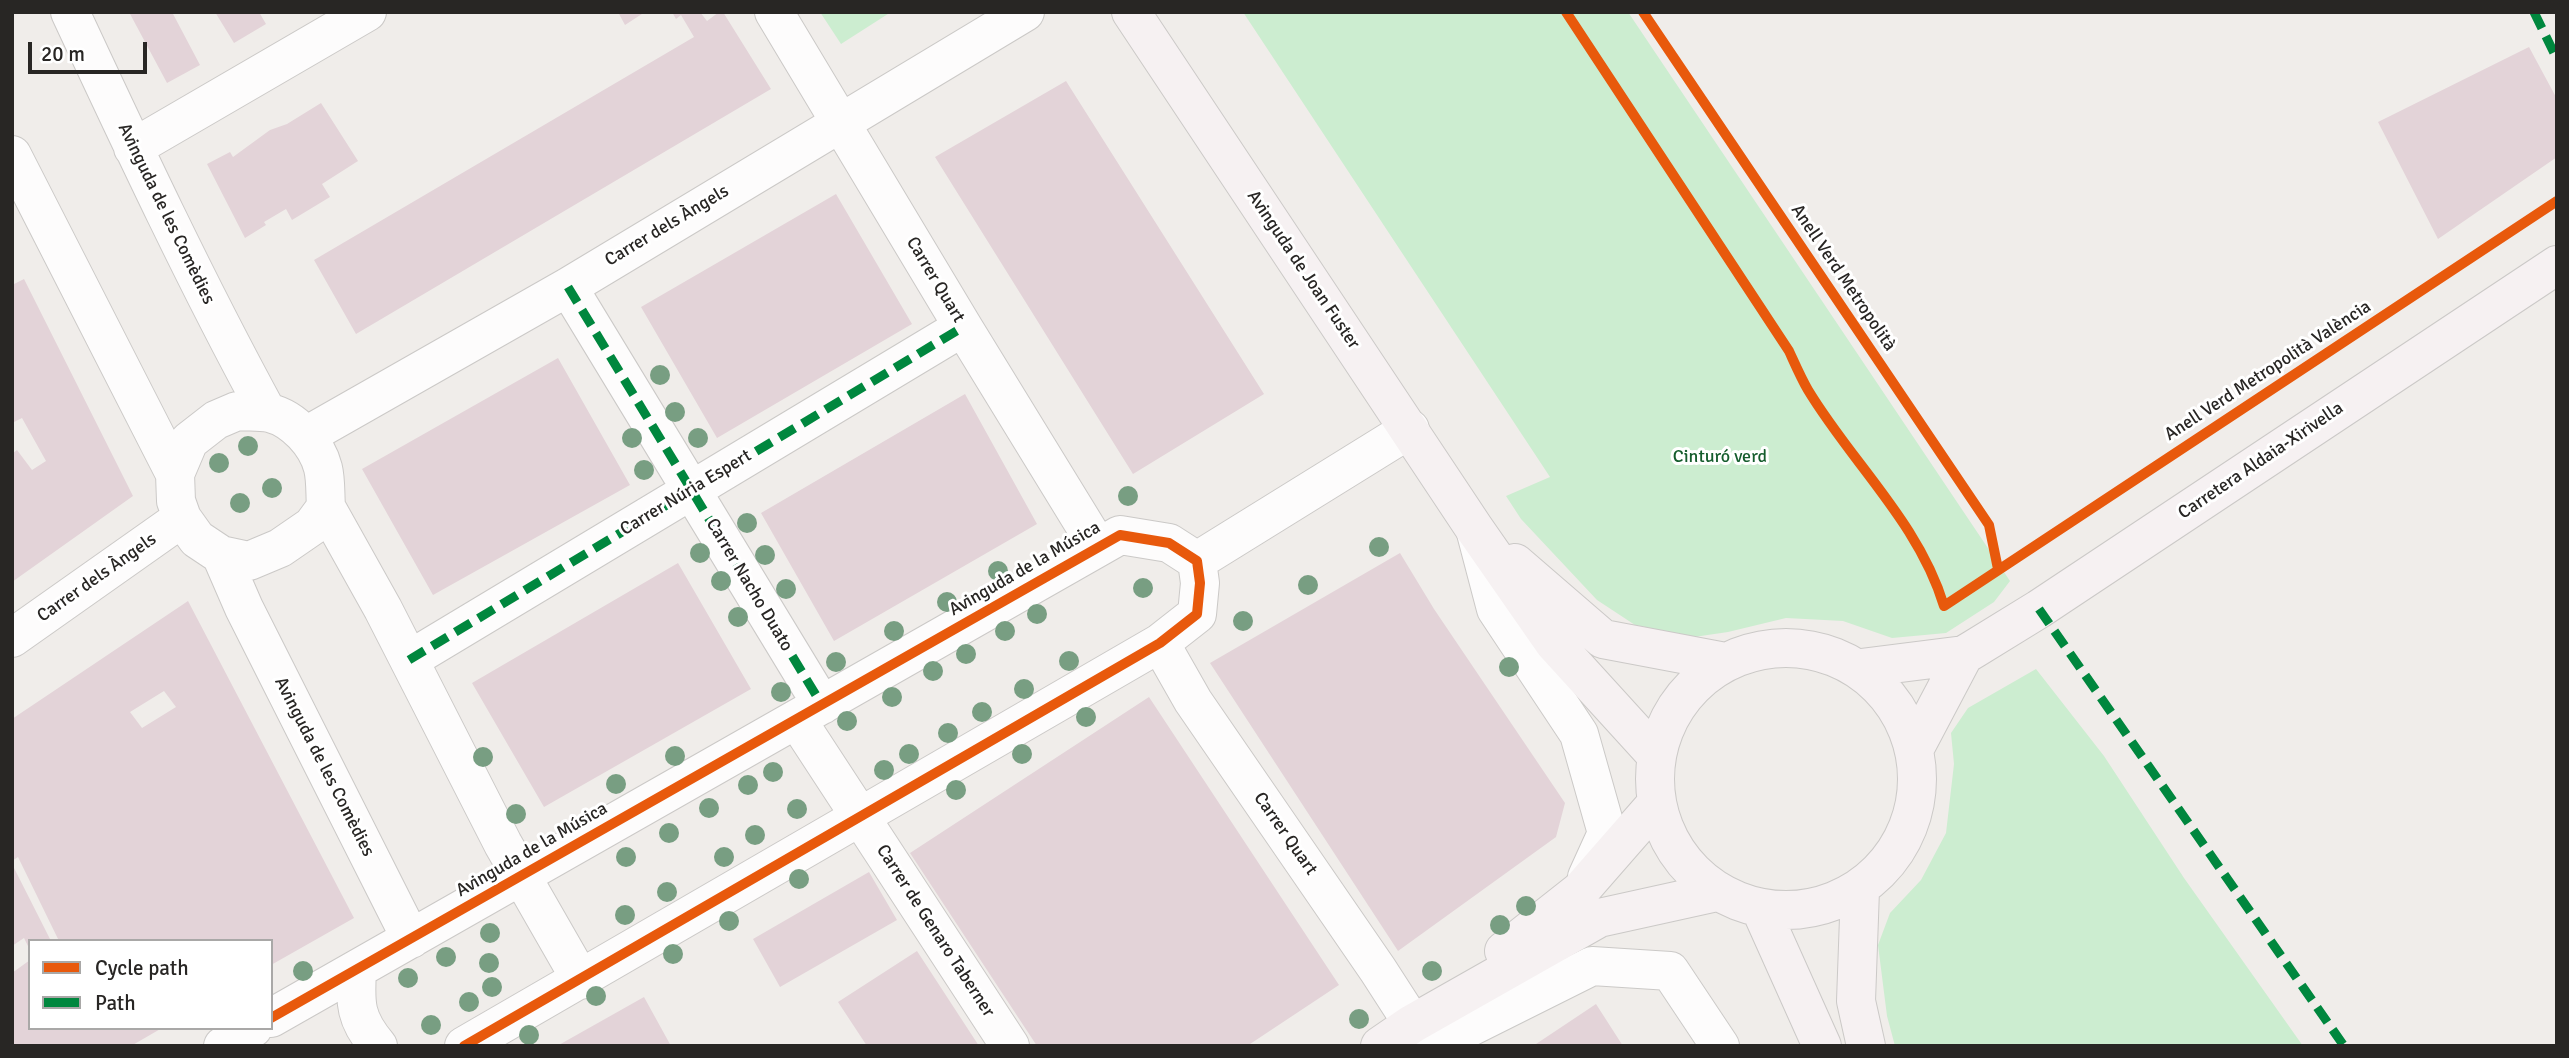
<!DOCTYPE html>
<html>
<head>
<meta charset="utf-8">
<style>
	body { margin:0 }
	#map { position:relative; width:2569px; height:1058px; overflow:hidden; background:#f0edea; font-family:Signika,sans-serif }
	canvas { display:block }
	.frame { position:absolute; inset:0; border:14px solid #282624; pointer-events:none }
	.legend { position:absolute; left:28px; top:939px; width:245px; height:91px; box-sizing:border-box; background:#fff; border:2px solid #a9a8a7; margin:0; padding:9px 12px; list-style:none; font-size:21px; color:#282624 }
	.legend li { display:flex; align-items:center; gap:14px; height:35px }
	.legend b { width:35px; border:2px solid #a9a8a7 }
	.scale { position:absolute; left:28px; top:42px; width:119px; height:32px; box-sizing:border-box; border:4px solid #282624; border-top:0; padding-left:9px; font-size:21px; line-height:24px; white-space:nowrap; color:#282624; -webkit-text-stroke:5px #fff; paint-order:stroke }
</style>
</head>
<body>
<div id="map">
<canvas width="2569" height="1058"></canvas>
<div class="frame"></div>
<ul class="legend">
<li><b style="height:9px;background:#e8590c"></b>Cycle path</li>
<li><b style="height:9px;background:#00873e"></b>Path</li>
</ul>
<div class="scale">20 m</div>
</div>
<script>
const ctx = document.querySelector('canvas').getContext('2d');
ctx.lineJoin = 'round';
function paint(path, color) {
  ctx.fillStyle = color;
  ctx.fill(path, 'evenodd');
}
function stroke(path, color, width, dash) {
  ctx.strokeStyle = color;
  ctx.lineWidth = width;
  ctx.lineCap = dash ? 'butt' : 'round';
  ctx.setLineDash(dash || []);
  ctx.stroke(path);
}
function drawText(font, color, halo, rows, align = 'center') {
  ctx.font = font + ' Signika,sans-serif';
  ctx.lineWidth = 6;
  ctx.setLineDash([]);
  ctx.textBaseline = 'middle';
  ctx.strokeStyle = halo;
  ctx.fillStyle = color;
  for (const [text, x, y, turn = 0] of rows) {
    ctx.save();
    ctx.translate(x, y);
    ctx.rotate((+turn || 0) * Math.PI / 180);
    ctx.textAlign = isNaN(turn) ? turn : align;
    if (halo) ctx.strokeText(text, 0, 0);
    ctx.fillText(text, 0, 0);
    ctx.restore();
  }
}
paint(new Path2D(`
	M820,12H891L841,44Z
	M1243,12H1628L2010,581L1994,602L1946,633L1892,638L1843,621L1786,618L1728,632L1694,637L1635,625L1597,600L1521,519L1506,496L1550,477Z
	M2036,669L2104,756L2184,878L2303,1046H1895L1887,1016L1878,945L1890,913L1921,880L1946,833L1954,764L1951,733L1968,708Z`), '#ccedd0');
paint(new Path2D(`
	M129,12H172L200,65L167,83Z
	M215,12H259L266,24L234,43Z
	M618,12H645L625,25Z
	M672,12H700L707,21L719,12H723L771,89L356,334L314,260L694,37L681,15L676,19Z
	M2529,47L2557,99V157L2438,239L2378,122Z
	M1066,81L1264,394L1133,474L935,157Z
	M321,103L358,161L322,184L330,197L292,220L286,209L264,222L266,225L245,238L207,164L230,152L233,157L270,130L287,124Z
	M836,194L912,324L717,438L641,307Z
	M24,279L133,496L12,582V454L17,450L32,470L46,461L22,418L12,423V285Z
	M558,358L630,485L433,595L362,469Z
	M965,394L1037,524L834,641L761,513Z
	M1400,553L1434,609L1565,803L1556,837L1398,951L1210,663Z
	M678,563L751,689L544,807L472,683Z
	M188,601L354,918L271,965V941H59L18,857L12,861V719ZM164,691L176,707L142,728L130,712Z
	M1149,697L1339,985L1247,1046H1037L910,853Z
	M12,864L51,941H30V950L24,938L12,946Z
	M869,872L897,920L780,987L753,939Z
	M917,951L979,1046H867L838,1002Z
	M30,960V1028H162L131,1046H12V973Z
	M644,997L671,1046H557Z
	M1596,1004L1623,1046H1533Z`), '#e3d3d8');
const street = new Path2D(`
	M70,12C133,147 196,282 267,412
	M774,12L963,327L1098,547
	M133,148L367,12
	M12,155L175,474
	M568,287L822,705
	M237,411C247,412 260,411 270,413C294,419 317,444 323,468C326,480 325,494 326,507L312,526L280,548L249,561L221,555L197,539L182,518L176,501L175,474L189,441L216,420Z
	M306,436L568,287L1025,12
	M326,507L383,609L503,844L581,980
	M1476,533L1496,609L1579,734L1607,833L1587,877
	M221,555L244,608L411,939
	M1197,561L1410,429
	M12,638L182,518
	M1160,643L1193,701L1378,970L1427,1046
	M409,660L963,327
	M797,720L1010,1046
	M357,970C355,1004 355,1019 378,1046
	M271,1018L1120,535L1169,543L1197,561L1200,583L1197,614L1160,643L464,1046
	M1412,1024L1458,1033L1592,966L1670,971L1720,1046
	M223,1046L253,1028`);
const secondary = new Path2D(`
	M1131,12L1474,528L1554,643L1656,755
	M1515,563L1603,639L1725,662
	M1655 779a131 131 0 1 1 262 0a131 131 0 1 1-262 0Z
	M1861,668L1964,655L1974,649L2039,609L2557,265
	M1916,746L1964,655
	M1860,890L1856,1001L1866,1046
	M1761,910L1822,1046
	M1504,951L1580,891L1656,804
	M1380,1046L1412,1024L1599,918L1717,892`);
stroke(street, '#cbc9c7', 40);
stroke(secondary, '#cbc9c7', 40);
stroke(street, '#fdfcfc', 38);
stroke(secondary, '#f6f1f2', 38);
stroke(new Path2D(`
	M2534,12L2557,59
	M568,287L822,705
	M2039,609L2344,1046
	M409,660L963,327`), '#00873e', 9, [18, 9]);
stroke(new Path2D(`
	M1566,12L1789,351C1795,364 1801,378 1808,390C1852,463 1919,523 1944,606L2557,201
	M1643,12L1989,525L1998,569
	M271,1018L1120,535L1169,543L1197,561L1200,583L1197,614L1160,643L464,1046`), '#e8590c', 10);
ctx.fillStyle = '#789e82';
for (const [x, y] of [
	[660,375],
	[675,412],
	[632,438],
	[698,438],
	[248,446],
	[219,463],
	[644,470],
	[272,488],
	[1128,496],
	[240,503],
	[747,523],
	[1379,547],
	[700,553],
	[765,555],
	[998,571],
	[721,581],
	[1308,585],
	[1143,588],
	[786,589],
	[947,602],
	[1037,614],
	[738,617],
	[1243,621],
	[894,631],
	[1005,631],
	[966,654],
	[1069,661],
	[836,662],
	[1509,667],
	[933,671],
	[1024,689],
	[781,692],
	[892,697],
	[982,712],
	[1086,717],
	[847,721],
	[948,733],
	[909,754],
	[1022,754],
	[675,756],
	[483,757],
	[884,770],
	[773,772],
	[616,784],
	[748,785],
	[956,790],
	[709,808],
	[797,809],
	[516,814],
	[669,833],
	[755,835],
	[626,857],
	[724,857],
	[799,879],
	[667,892],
	[1526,906],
	[625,915],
	[729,921],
	[1500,925],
	[490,933],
	[673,954],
	[446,957],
	[489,963],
	[303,971],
	[1432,971],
	[408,978],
	[492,987],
	[596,996],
	[469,1002],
	[1359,1019],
	[431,1025],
	[529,1035]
]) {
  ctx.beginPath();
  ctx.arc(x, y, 10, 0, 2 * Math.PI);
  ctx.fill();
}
drawText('18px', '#282624', '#fff', [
	["Avinguda de les Comèdies",166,214,64],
	["Carrer dels Àngels",667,226,-31],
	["Avinguda de Joan Fuster",1303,270,56],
	["Anell Verd Metropolità",1843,278,56],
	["Carrer Quart",935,280,59],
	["Anell Verd Metropolità València",2268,371,-33],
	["Carretera Aldaia-Xirivella",2261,461,-34],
	["Carrer Núria Espert",686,493,-31],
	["Avinguda de la Música",1025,569,-30],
	["Carrer dels Àngels",97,578,-35],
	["Carrer Nacho Duato",749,585,59],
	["Avinguda de les Comèdies",324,767,63],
	["Carrer Quart",1285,834,55],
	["Avinguda de la Música",532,850,-30],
	["Carrer de Genaro Taberner",935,931,57]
]);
drawText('18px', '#155d2d', '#fff', [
	["Cinturó verd",1720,457]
]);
</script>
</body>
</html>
